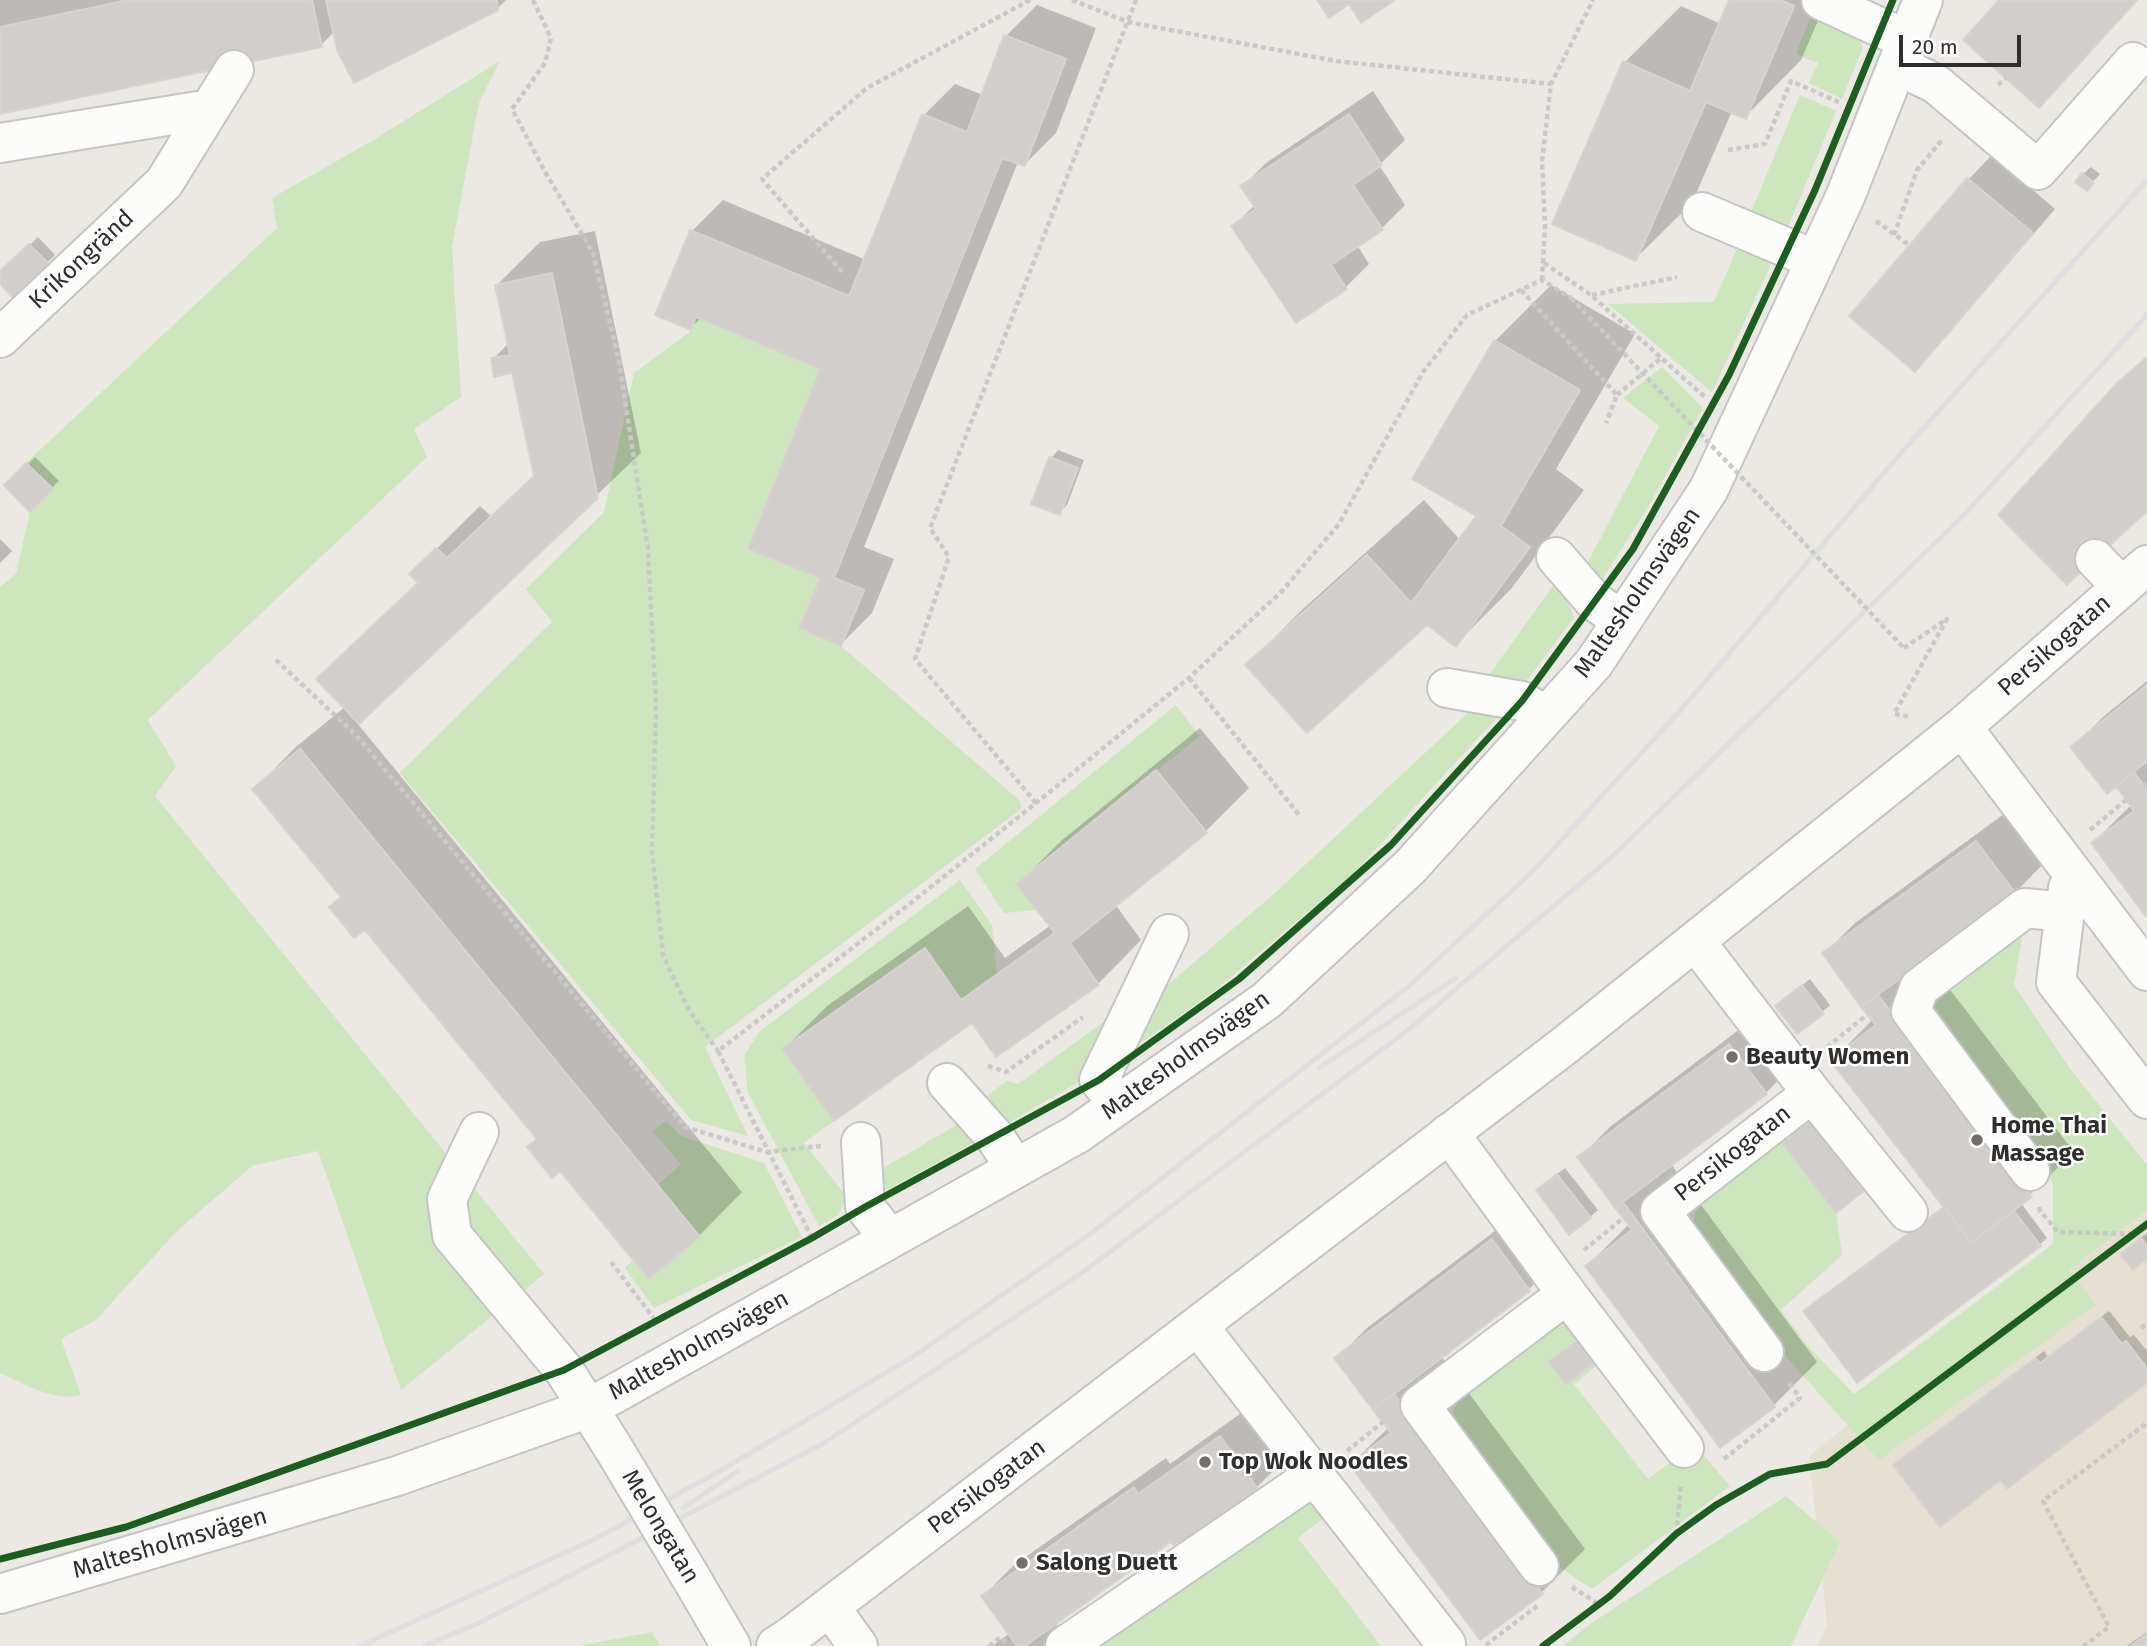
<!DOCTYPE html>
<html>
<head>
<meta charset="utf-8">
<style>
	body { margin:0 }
	#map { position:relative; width:2147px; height:1646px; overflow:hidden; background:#ece8e4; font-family:"Fira Sans",sans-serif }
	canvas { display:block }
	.scale { position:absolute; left:1899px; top:35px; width:122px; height:32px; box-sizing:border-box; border:4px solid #2e2e2e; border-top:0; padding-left:9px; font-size:21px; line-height:24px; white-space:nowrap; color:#2e2e2e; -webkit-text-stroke:5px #fff; paint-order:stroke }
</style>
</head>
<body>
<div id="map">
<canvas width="2147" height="1646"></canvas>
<div class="scale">20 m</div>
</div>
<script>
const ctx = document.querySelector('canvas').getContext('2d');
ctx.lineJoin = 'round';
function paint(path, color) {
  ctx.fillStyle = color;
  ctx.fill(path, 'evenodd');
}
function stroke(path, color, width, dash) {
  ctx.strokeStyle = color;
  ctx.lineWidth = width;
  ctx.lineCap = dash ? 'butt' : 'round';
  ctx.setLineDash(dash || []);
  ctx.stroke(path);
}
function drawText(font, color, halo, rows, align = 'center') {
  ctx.font = font + ' "Fira Sans",sans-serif';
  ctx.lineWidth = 5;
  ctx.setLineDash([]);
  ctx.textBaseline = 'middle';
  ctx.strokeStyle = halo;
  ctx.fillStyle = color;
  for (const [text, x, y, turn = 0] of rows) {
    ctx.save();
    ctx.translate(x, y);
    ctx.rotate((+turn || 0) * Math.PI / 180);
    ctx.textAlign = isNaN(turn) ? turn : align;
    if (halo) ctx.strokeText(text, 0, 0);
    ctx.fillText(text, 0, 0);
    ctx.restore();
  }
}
paint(new Path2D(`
	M2147,1185V1646H1818L1827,1624L1809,1456Z`), '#e6e0d3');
paint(new Path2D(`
	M1810,18L1856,33L1863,47L1842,99L1809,83L1818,63L1796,54Z
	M500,61L479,103L452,247L461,397L414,429L427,457L148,720L176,766L155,796L544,1274L401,1390L318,1151L252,1166L176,1232L96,1320L61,1339L81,1395C54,1402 25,1384 0,1373V587L16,574L30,512L52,489L26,463L277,228L272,198L370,142Z
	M1800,95L1836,111L1785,234L1748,219Z
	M1739,244L1774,258L1712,392L1608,304L1714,302Z
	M696,317L820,369V578L799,628L841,646L1020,801L1021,809L705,1047L748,1136L691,1120L400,773L552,622L526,589L604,512L634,373L691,331Z
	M1662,367L1703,408L1647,509L1598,586L1588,562L1659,426L1623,398Z
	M1559,577L1574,618L1525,683L1486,679Z
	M1176,705L1200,736L1016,884L1036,910L1004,913L975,869Z
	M1471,710L1501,713L1354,873L1213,992L1151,1036L1118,1057L1147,1003L1276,892Z
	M960,880L992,925L997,974L961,1000L924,948L782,1049L834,1121L804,1143L847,1197L838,1215L819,1226L748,1093L744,1056L759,1032Z
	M2025,921L2014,985L2071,1070L2147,1165V1210L2069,1270L2096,1305L1879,1460L1787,1358L1701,1246L1693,1223L1701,1192L1792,1123L1800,1129L1782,1144L1836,1213L1842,1255L1781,1310L1806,1344L1854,1394L2053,1244V1183L2017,1132L1927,1019L1929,997Z
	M1127,994L1084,1079L1005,1125L984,1098L1007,1081L1018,1084L1116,1013L1111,1007Z
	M968,1118L982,1138L879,1194L870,1176Z
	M666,1121L681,1136L764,1163L802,1237L654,1308L625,1268L633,1260L649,1279L700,1237L658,1185L681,1164L652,1131Z
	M1555,1320L1578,1326L1604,1360L1574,1384L1648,1479L1694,1444L1730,1486L1592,1589L1544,1557L1452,1428L1453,1411L1464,1388Z
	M1305,1496L1324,1518L1298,1538L1381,1646H1089Z
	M1786,1496L1840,1542L1791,1646H1563L1590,1624Z
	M652,1632L660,1646H578Z`), '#cee6be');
paint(new Path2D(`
	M0,0H506L497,9L335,31L321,45L0,112Z
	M1731,0H1827L1801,60L1745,117L1732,111L1692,203L1635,259L1625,62L1681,6L1721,24Z
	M1037,5L1096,28L1056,133L1025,164L1018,162L864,547L894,559L872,613L841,644L822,577V368L701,318L690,328L692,231L723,200L866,260L924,115L955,84L983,95L1006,36Z
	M1373,91L1405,140L1379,165L1405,205L1382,228L1357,245L1369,264L1346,287L1296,320L1233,226L1255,205L1243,186L1266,163Z
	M1992,155L2055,209L1938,346L1914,370L1851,316L1969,179Z
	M2091,167L2100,174L2086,189L2083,174Z
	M595,231L641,453L357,723L742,1192L699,1236L539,1138L254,789L297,746L345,707L318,679L419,581L411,574L480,506L491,516L535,475L513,371L493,359L509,343L497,285L540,242Z
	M38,237L55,255L13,295L0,281V274Z
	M1551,285L1635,334L1556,469L1584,490L1512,588L1456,644L1426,622L1247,665L1303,609L1424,500L1460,540L1479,515L1495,341Z
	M1058,450L1084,460L1067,505L1059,513L1033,503L1051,458Z
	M35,457L59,481L30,509L6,485Z
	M0,539L12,551L0,563Z
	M2147,681V915L2093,843L2132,804L2116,784L2072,748L2103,717Z
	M1200,728L1249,788L1206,831L1115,904L1141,940L1098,984L973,1021L784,1049L827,1006L968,906L1005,958L1051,925L1018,884L1061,841Z
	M2008,811L2045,862L2015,893L1926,958L2074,1152L2021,1203L2047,1238L2039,1245L1813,1304L1945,1206L1833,1060L1873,1019L1824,954L1855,923Z
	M1810,979L1830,1005L1822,1012L1785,999Z
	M1760,1014L1796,1062L1766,1093L1671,1164L1817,1362L1774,1405L1720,1445L1587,1266L1629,1224L1580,1157L1611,1126Z
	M1818,1115L1870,1182L1863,1190L1791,1136Z
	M1565,1168L1598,1210L1590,1217L1545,1183Z
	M1524,1209L1560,1259L1529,1289L1441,1356L1585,1549L1542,1592L1351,1464L1389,1427L1336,1359L1367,1328Z
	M2147,1233V1256L2122,1254L2130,1246Z
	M2109,1311L2130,1337L2134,1335L2147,1351V1381L2002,1478L1903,1458L2044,1351L2048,1357Z
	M1586,1335L1600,1354L1593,1362L1559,1355Z
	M1251,1406L1287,1457L1256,1488L1171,1540L1055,1622L1072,1646H992L1010,1633L983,1596L1014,1565L1166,1458L1170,1464Z
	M2147,1632V1646H2127Z`), '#0003');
const building = new Path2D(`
	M128,0H312L322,47L0,114V27Z
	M326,0H497L498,10L354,83L337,50Z
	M1317,0H1395L1361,23L1349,4L1329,18Z
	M1729,0H1780L1794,6L1746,119L1706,102L1636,261L1552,224L1623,61L1690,91Z
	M1999,0H2137L2039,108L1963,40Z
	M1004,35L1066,59L1025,166L1002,158L834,578L864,590L841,646L799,628L820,578L748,549L820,369L696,317L691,330L655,315L690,230L849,296L922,114L967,132Z
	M1349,114L1382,165L1353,185L1383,230L1331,265L1347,289L1296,323L1231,226L1256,209L1240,186Z
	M2082,173L2094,183L2087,191L2075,182Z
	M1967,178L2033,233L1915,372L1849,316Z
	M29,244L49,264L13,298L0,284V271Z
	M552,273L598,498L359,724L316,679L418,583L409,574L436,548L447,558L534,476L512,373L494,377L491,358L510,355L495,285Z
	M1494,340L1580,390L1501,526L1530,547L1456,647L1427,625L1307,733L1245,665L1367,555L1411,603L1476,516L1412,479Z
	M2147,357V511L2067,585L1998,515L2117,383Z
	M1049,457L1078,468L1060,515L1031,504Z
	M26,463L53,489L30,512L4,485Z
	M2147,685V761L2107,794L2070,747Z
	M300,749L700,1237L649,1279L560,1171L552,1178L527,1147L537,1139L365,930L354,938L329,907L341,897L252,789Z
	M1156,770L1207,833L1070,943L1099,985L996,1057L972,1023L834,1121L782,1049L925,948L961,1000L1055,933L1016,884Z
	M2134,772L2147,790V918L2091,843L2134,811L2116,786Z
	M1976,841L2016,894L1861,1007L1822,953Z
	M1802,985L1824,1014L1797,1034L1775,1006Z
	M1878,995L2032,1197L1971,1243L1830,1060L1876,1025L1861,1007Z
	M1729,1044L1767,1094L1615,1208L1577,1157Z
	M1810,1121L1864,1191L1836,1213L1782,1143Z
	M1557,1174L1591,1218L1569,1235L1536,1190Z
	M1623,1202L1775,1407L1720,1448L1585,1266L1632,1230L1615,1208Z
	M1944,1207L1971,1243L2014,1211L2041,1246L1857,1383L1803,1311Z
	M2141,1238L2147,1246V1258L2133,1270L2120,1254Z
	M1492,1239L1530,1291L1373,1410L1334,1358Z
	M2101,1317L2122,1344L2126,1341L2147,1368V1383L2007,1489L2001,1480L1940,1527L1893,1465L2035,1358L2040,1363Z
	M1577,1341L1594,1363L1566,1385L1549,1362Z
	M1394,1394L1543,1594L1480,1640L1349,1464L1391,1433L1373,1410Z
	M1220,1436L1258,1489L1175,1548L1171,1542L1025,1646H1017L981,1596L1134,1487L1138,1494Z
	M2147,1634V1646H2131Z`);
paint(building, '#d1cecb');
stroke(building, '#d7d4d0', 2);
const minor = new Path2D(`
	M1821,0L1907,40
	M1897,65L1936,84L2038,170L2133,62
	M0,143L210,109
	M1702,212L1816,260
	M0,338L164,183L234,70
	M1556,557L1595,602L1622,620
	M2095,559L2122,587
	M1447,688L1522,701L1546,716
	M1962,727L2147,971
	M2068,888L2056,982L2147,1099
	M1695,941L1812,1093L1660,1211L1764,1352
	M947,1083L995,1137L1015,1168
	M1812,1093L1908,1212
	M1119,1104L1099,1080L1169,934
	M479,1132L447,1199L452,1235L564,1370L614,1449
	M1449,1133L1567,1294L1420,1405L1539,1566
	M861,1142L865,1207L890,1239
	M2030,1171L1911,1011L1919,988L2025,908L2066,912
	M1567,1294L1684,1448
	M1198,1326L1446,1644
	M690,1576L731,1646
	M0,1594L397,1476L589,1408L1077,1134L1267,1000L1410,867L1594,663L1709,489L1845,197L1923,0
	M830,1607L858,1646
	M776,1646L790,1637L1564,1046L1962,727L2147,565
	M1065,1646L1315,1475`);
stroke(minor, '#c5c4c5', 42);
stroke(new Path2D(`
	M533,0L551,38L545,63L512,109L544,170L593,253L618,356L648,549L656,706L652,851L663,955L689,1010L718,1051
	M1072,0L1128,22L1336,61L1551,84
	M1998,85L2006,78
	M1728,150L1765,144L1791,81L1841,103
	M1876,221L1909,245
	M1894,235L1917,170L1942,140
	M1544,263L1591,295L1706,398
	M842,272L762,179L867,88L1030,0
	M1542,280L1545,227L1542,161L1551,84L1593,0
	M1521,290L1617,395L1606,423
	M1592,295L1677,277
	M1617,395L1661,358
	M1904,648L1947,619L1894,714L1911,717
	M276,660L356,735L685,1127L767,1152L821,1146
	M1189,678L1300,816
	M2144,785L2147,784
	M1036,803L915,659L949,557L930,528L1136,0
	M2090,830L2126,800
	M1827,1047L1867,1015
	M988,1066L1006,1072L1083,1017
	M2039,1207L2040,1211L2058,1232L2134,1234
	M812,1238L718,1051L912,902L1036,803L1189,678L1282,591L1339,524L1423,372L1467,315L1542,280L1571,298
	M1584,1250L1621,1220
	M611,1262L656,1321
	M2141,1328L2147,1324
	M1347,1451L1383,1422
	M1724,1459L1800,1398L1788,1382
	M1676,1534L1681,1486
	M1572,1587L1600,1605
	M1486,1645L1537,1606
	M989,1646L1001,1637L1008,1645
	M2083,1646L2109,1627L2043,1501L2147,1423`), '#c9c9c8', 4.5, [5, 3.5]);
stroke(minor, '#fcfcfb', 38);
stroke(new Path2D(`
	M1319,1068L1456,978
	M683,1508L738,1471
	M360,1646L595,1539L718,1472L911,1358L1090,1234L1409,986L1533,871L1679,712L1901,453L2147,180
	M423,1646L479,1623L824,1443L1083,1272L1408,1030L1616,853L1964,515L2147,315`), '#dfdfe1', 5);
const minorBridge = new Path2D(`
	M614,1449L690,1576`);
stroke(minorBridge, '#c5c4c5', 42, []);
stroke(new Path2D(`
	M1571,298L1904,648`), '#c9c9c8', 4.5, [5, 3.5]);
stroke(minorBridge, '#fcfcfb', 38);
stroke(new Path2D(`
	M0,1559L126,1527L564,1370L812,1238L865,1207L1099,1080L1239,979L1391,845L1522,701L1633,549L1729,375L1815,190L1893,0
	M1543,1646L1610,1596L1676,1534L1716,1505L1770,1474L1827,1464L2147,1224`), '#1b5e20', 7);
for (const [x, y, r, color] of [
	[1732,1057,7,"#706f6e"],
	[1977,1140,7,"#706f6e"],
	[1205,1462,7,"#706f6e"],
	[1022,1563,7,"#706f6e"]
]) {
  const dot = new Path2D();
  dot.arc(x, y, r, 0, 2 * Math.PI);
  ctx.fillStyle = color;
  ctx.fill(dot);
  stroke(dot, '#fff', 2.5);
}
drawText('24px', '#2e2e2e', '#fff', [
	["Krikongränd",82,260,-43],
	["Maltesholmsvägen",1638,593,-55],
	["Persikogatan",2055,646,-41],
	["Maltesholmsvägen",1186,1056,-36],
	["Persikogatan",1733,1154,-38],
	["Maltesholmsvägen",699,1346,-29],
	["Persikogatan",987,1487,-37],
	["Melongatan",660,1527,59],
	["Maltesholmsvägen",170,1544,-16]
]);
drawText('bold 24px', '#2e2e2e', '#fff', [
	["Beauty Women",1746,1057],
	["Home Thai",1991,1126],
	["Massage",1991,1154],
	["Top Wok Noodles",1219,1462],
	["Salong Duett",1036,1563]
], 'left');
</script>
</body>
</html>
